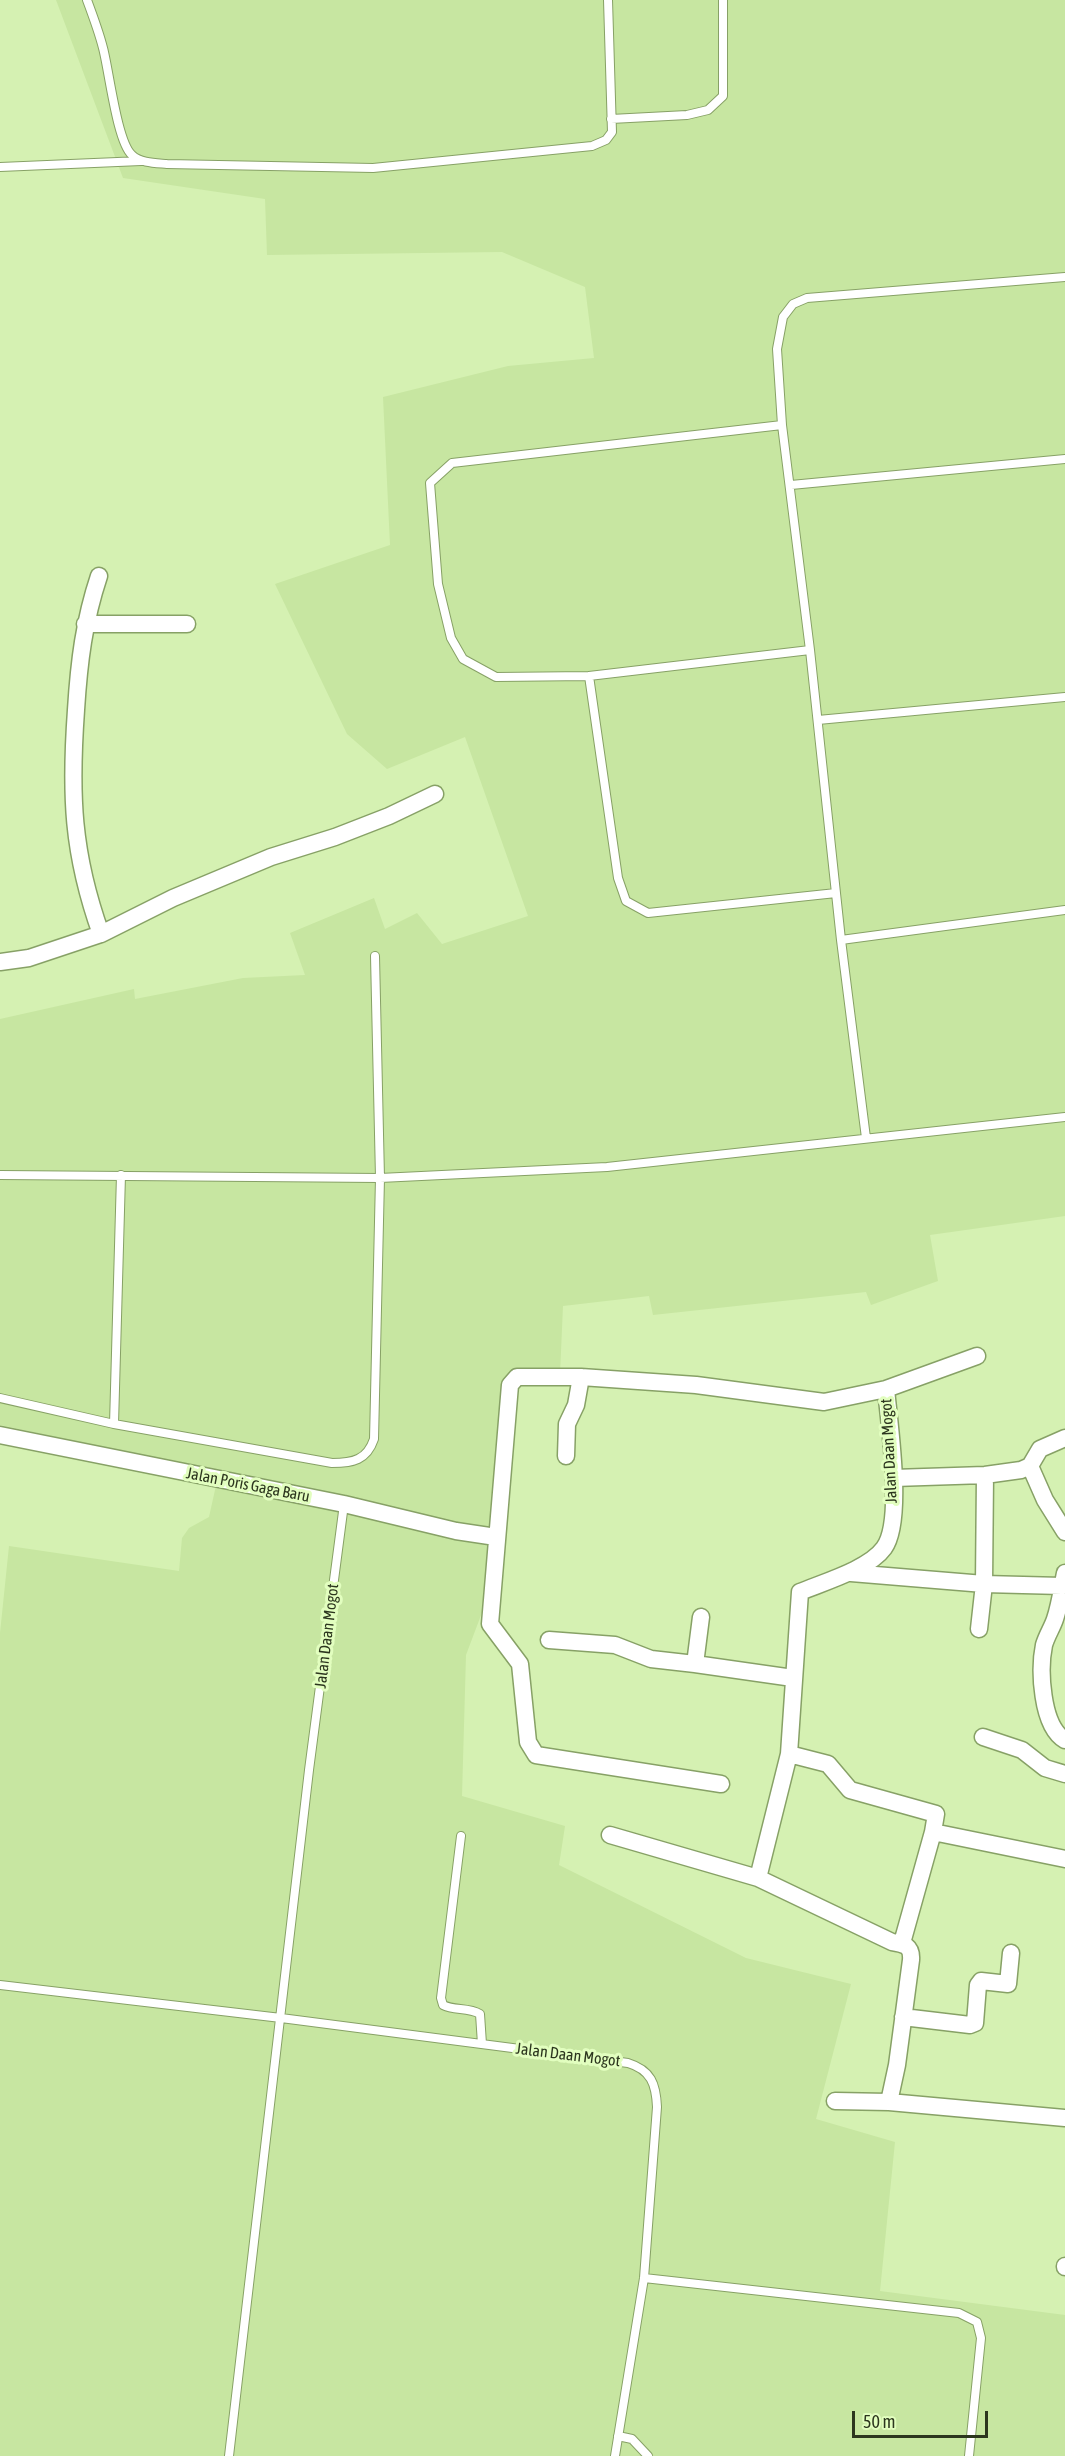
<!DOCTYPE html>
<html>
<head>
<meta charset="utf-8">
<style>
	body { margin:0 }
	#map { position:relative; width:1065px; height:2456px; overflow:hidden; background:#d5f1b2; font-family:"Asap Condensed",sans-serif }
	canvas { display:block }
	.scale { position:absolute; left:852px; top:2411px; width:136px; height:27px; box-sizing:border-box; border:3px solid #2c361e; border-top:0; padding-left:8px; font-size:18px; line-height:21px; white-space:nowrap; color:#2c361e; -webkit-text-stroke:4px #e2febf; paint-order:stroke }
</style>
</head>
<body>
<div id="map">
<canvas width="1065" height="2456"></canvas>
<div class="scale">50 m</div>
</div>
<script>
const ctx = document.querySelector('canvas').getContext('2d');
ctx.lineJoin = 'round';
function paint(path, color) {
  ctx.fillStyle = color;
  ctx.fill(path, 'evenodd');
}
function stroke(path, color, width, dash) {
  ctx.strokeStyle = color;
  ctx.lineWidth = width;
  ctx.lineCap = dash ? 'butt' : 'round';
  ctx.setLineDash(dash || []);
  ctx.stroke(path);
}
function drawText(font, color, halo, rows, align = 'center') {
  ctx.font = font + ' "Asap Condensed",sans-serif';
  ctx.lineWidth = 6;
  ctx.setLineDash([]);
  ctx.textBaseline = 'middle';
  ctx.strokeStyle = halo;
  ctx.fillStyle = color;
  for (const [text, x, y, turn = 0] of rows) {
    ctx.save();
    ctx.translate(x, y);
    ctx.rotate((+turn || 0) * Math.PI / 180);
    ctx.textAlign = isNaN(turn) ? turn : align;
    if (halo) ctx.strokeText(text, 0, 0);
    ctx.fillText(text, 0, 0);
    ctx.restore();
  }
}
paint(new Path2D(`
	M56,0H1065V1216L930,1235L938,1281L871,1305L866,1292L653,1315L649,1296L563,1306L560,1374L513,1370L509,1468L489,1594L466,1655L462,1796L565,1826L559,1865L746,1958L851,1984L816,2119L895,2142L880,2291L1065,2315V2456H0V1633L9,1546L179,1571L182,1538L189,1528L209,1517L219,1472L0,1425V1019L134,989L135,999L243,978L305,975L290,933L374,898L385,929L417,913L442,944L528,916L465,737L387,769L347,734L275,584L390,545L383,397L508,366L594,358L585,287L502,252L267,255L265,199L123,178Z`), '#c7e6a1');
const service = new Path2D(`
	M87,0C93,16 99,32 103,48C109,70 117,142 132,155C140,163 156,163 167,164L373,168L592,146L606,140L612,132L608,0
	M611,119L687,115L708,110L723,96V0
	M0,167L141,161
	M782,425L452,463L430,483L438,584L451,638L463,659L496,677L589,676L810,650
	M791,485L1065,459
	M589,676L618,878L626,901L648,913L836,893
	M818,720L1065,697
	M841,940L1065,910
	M866,1138L841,940L810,650L782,425L777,349L783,317L793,304L807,298L1065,277
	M0,1175L380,1178L607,1167L1065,1117
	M0,1398L114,1424L332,1463C353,1463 367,1460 374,1439L380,1178L375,956
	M114,1424L121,1175
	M461,1836L441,1998L443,2005C454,2011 468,2007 480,2014L482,2044
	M0,1985L281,2018L628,2063C651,2070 656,2084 657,2107L644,2278L615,2456
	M644,2278L959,2313L977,2322L981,2338L969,2456
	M618,2436L632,2439L648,2456
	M229,2456L309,1770L344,1504`);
const minor = new Path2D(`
	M85,624H187
	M101,934L173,898L271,857L335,837L389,816L435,794
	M0,962L29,958L101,934C72,853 70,794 76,710C79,662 84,621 99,576
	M0,1435L344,1504L456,1531L496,1537
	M566,1456L567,1424L576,1405L581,1377
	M1030,1466L1045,1500L1065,1532
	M894,1478L985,1475L1021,1470L1030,1466L1040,1449L1065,1438
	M851,1573L984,1584L1062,1586
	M1065,1573C1062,1588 1060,1604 1055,1619C1052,1628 1047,1635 1044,1645C1039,1669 1041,1726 1065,1740
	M701,1617L695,1664L793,1678
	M979,1629L984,1584L985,1475
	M549,1640L615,1645L651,1659L695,1664
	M983,1737L1022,1750L1045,1768L1065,1774
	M789,1754L828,1764L850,1790L936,1814L933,1832L902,1943
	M721,1784L536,1755L528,1742L520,1664L490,1624L510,1385L517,1377H581L696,1385L824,1402L886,1389L977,1356
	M933,1832L1065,1859
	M610,1835L758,1878L892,1942C905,1944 912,1946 911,1960L897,2065L889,2102
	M758,1878L789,1754L800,1592C824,1582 869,1569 884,1548C904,1521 889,1423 886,1389
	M903,2017L970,2025L975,2023L978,1985L981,1981L1008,1984L1011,1953
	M835,2101L889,2102L1065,2118
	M1065,2267V2266`);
stroke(service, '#87a166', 10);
stroke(minor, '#87a166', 19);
stroke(service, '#fff', 8);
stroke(minor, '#fff', 16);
drawText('16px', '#2c361e', '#e2febf', [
	["Jalan Daan Mogot",889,1451,-93],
	["Jalan Poris Gaga Baru",248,1485,11],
	["Jalan Daan Mogot",327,1636,-83],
	["Jalan Daan Mogot",568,2055,7]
]);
</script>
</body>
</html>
